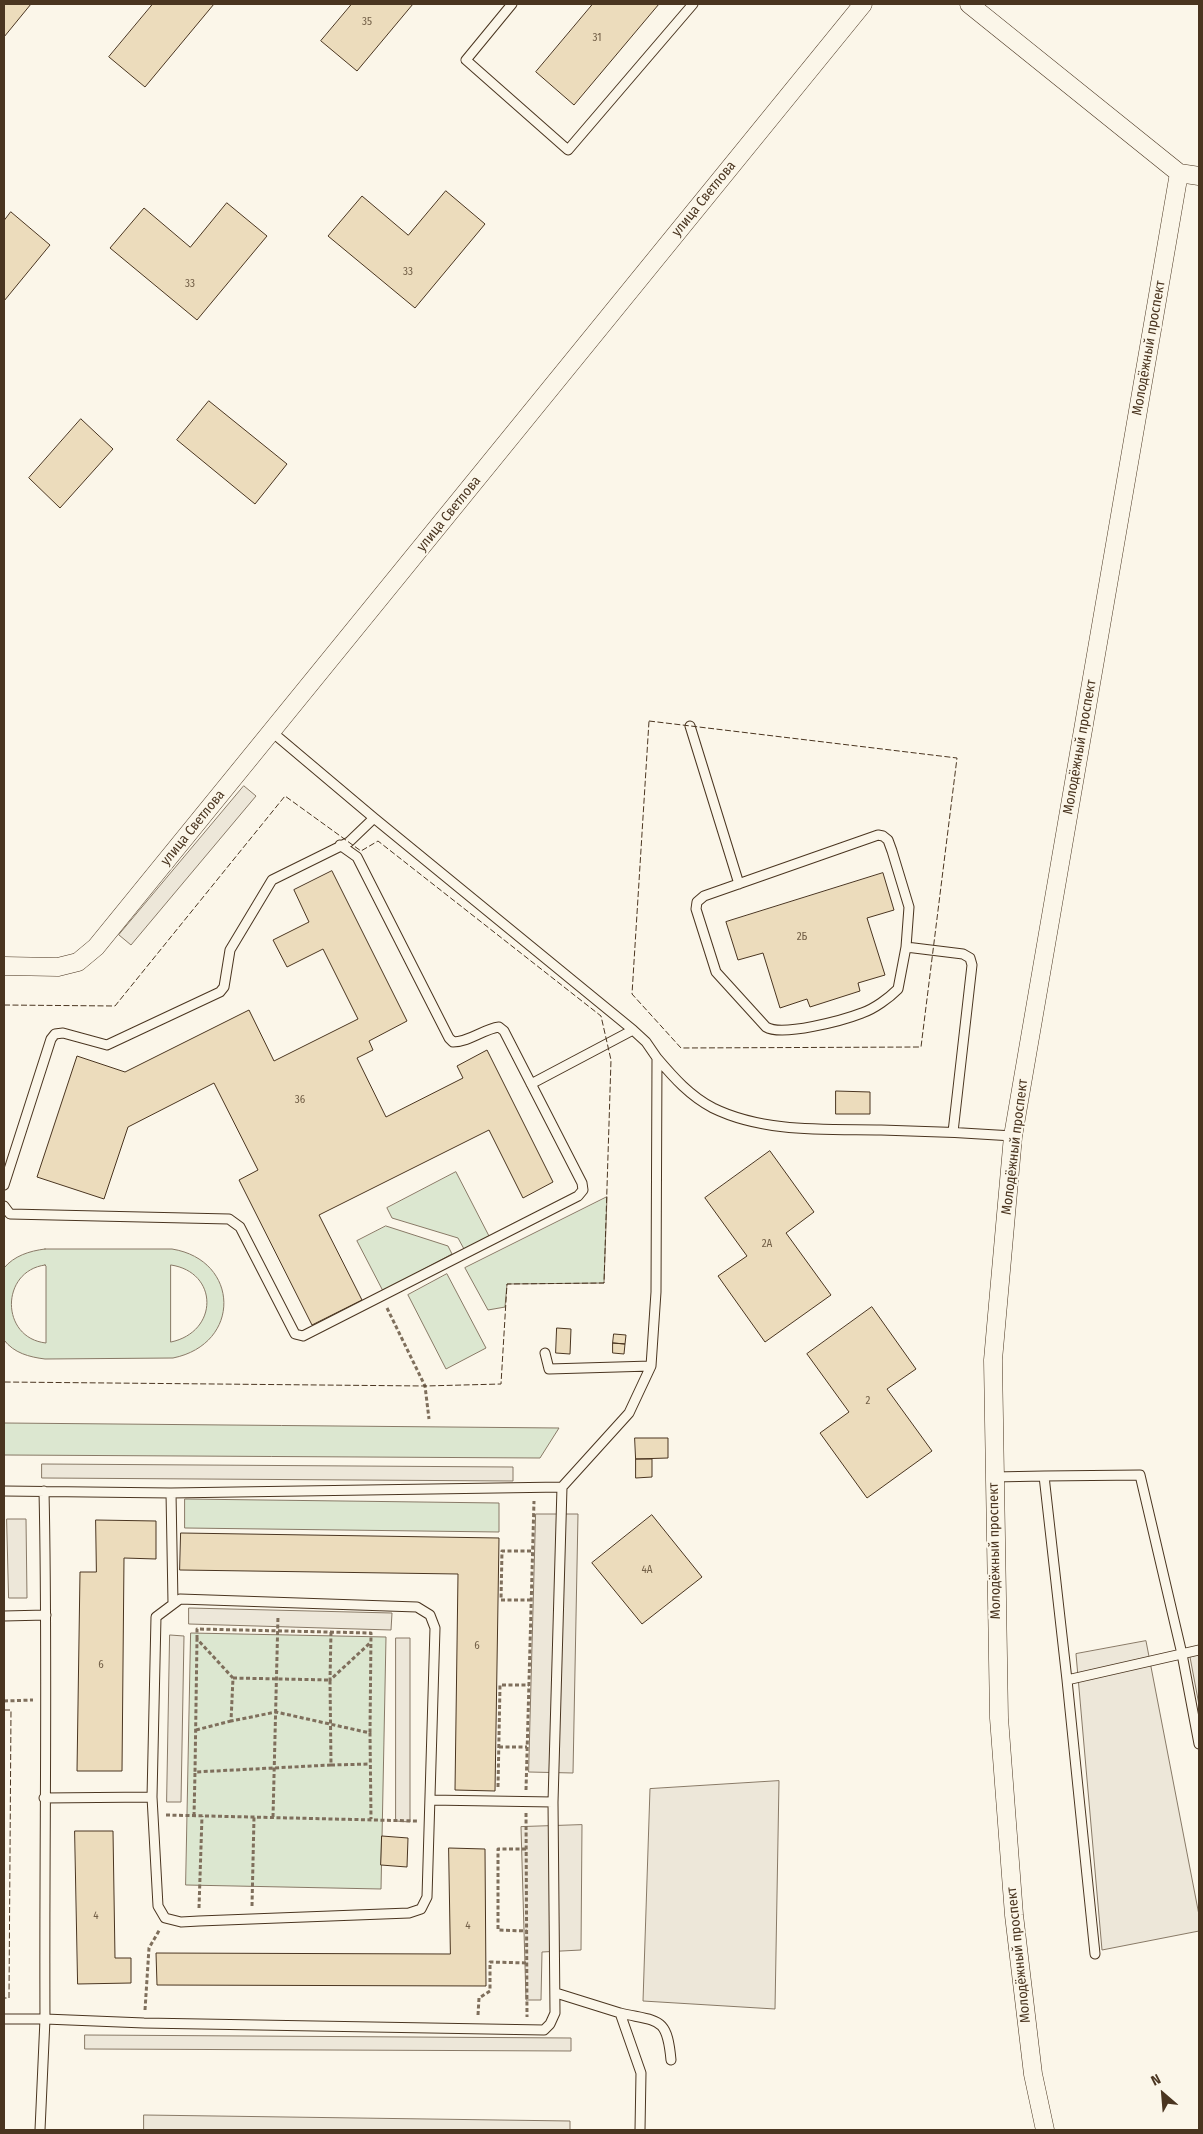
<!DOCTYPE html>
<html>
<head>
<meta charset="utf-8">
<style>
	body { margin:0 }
	#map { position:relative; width:1203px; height:2134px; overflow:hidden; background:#fbf6e9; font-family:"Fira Sans Condensed",sans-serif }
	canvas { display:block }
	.frame { position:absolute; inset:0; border:5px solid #4a3520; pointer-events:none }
	.north { position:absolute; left:1138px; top:2069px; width:50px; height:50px; -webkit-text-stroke:4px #fbf6e9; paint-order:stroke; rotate:333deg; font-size:14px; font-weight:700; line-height:20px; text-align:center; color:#4a3520 }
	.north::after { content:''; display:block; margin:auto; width:18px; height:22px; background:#4a3520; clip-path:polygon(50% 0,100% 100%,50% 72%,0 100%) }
</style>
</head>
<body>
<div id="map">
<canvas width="1203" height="2134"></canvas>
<div class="frame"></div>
<div class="north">N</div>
</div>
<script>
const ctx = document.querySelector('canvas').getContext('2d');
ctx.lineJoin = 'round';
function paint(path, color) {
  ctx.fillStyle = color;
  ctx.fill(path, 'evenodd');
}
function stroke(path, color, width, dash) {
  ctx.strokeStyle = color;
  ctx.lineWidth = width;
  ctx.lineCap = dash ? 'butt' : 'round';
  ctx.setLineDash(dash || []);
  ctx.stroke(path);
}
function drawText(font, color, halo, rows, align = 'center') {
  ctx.font = font + ' "Fira Sans Condensed",sans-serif';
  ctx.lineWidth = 4;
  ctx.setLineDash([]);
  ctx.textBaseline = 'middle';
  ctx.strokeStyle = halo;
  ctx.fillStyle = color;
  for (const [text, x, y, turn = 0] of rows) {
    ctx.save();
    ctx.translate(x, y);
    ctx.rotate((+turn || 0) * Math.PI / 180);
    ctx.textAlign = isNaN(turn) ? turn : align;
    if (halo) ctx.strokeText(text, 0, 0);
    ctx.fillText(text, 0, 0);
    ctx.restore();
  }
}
const green = new Path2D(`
	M456,1172L489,1236L464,1249L458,1238L392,1218L387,1208Z
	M607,1197L604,1283L507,1284L505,1307L488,1310L465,1268Z
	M386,1226L448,1246L452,1254L383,1291L357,1241Z
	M45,1249H172C240,1260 242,1344 173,1358L45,1359C29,1357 14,1353 4,1340V1268C14,1256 29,1251 45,1249ZM45,1265L46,1266V1343C0,1338 0,1271 45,1265ZM171,1265C219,1272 219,1332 171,1342Z
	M447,1274L486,1348L446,1369L408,1295Z
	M4,1423L559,1428L540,1458L4,1455Z
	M185,1499L499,1503V1532L185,1528Z
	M191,1633L386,1637L381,1889L186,1885Z`);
paint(green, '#dce7d0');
stroke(green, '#887966', 1);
const parking = new Path2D(`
	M244,786L256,796L131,945L119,935Z
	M42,1464L513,1467V1481L42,1478Z
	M536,1514H578L573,1773L529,1772Z
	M7,1519H26L27,1598H9Z
	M189,1608L392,1613L391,1630L189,1624Z
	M170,1635L184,1636L181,1802H167Z
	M396,1638H410V1822L396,1821Z
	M1146,1641L1199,1915V1931L1102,1950L1076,1654Z
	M1199,1655V1705L1190,1657Z
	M779,1781L775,2009L643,2001L650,1789Z
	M582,1825L581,1950L542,1952L541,2000H526L521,1827Z
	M85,2035L571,2038V2051L85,2049Z
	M144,2115L570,2121V2130H144Z`);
paint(parking, '#ede7d9');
stroke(parking, '#887966', 1);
const building = new Path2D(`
	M4,4H31L4,37Z
	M153,4H214L145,87L109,57Z
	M352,4H413L357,71L321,41Z
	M593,4H659L574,105L536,72Z
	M446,191L485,224L415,308L328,236L362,196L408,235Z
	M227,203L267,236L197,320L110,248L144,208L190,247Z
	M11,212L50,245L4,301V221Z
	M209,401L287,464L255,504L177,440Z
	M81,419L113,449L60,508L29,478Z
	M332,871L407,1021L369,1041L373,1050L357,1058L386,1117L463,1078L457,1066L487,1050L553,1182L523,1198L489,1130L319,1215L362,1300L312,1325L239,1180L258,1170L214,1083L128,1127L104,1199L37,1177L77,1056L125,1072L249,1010L274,1061L358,1019L323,949L287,967L273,940L309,922L294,890Z
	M883,873L894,910L867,918L885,975L858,983L860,991L810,1007L807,999L780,1008L763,953L738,960L726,922Z
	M836,1091L870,1092V1114H836Z
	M770,1151L814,1212L786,1233L831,1295L765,1342L718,1276L747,1256L705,1198Z
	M872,1307L916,1369L887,1389L932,1451L867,1498L820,1433L849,1412L807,1354Z
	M557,1328L571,1329L570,1354L556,1353Z
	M614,1334L626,1335L625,1344L613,1343Z
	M613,1343L625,1344L624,1354L613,1353Z
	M635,1438H668V1458L636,1459Z
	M636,1459H652V1477L636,1478Z
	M652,1515L702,1577L642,1624L592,1563Z
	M96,1520L156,1521V1559L124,1558L122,1771H77L80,1572H96Z
	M181,1533L499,1538L495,1791L455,1790L458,1574L180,1570Z
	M75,1831H113L115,1958H131V1983L78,1984Z
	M382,1836L408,1838L407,1867L381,1865Z
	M449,1848L485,1849L486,1986L157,1985L156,1953L450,1954Z`);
paint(building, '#ecdcbc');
stroke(building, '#4a3520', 1);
const lane = new Path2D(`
	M512,4L466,60L568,150L693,4
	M690,726L739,884
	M272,732L374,818L633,1030L646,1042L657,1058L656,1292L651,1366L629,1413L562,1487
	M906,947L898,989C889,998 874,1009 862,1013C844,1020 782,1037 766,1027L716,972L696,909L697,902L704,896L878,835L883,836L888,840L892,851L909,907L906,947L963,954L970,958L972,965L953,1132
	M657,1058C674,1078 690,1096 713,1108C764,1133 826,1129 881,1130C925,1131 969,1133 1013,1136
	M531,1084L633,1030
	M4,1185L51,1039L55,1034L63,1033L107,1045L220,992L224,987L230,950L272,880L349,842L374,818
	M4,1206L10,1214L229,1219L240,1227L295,1334L303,1336L578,1196L583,1190L582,1183L504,1031L499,1027C483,1029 470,1042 453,1042L449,1038L357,857L340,845
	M545,1353L549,1369L651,1366
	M1044,1476L1140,1475L1182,1654L1199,1744
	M994,1477L1044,1476L1067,1680L1199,1650
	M4,1491L171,1493L562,1487L553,1802
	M44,1491C48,1667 44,1843 45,2019L144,2023L544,2030L550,2024L555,2013L553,1802L430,1800
	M171,1493L173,1603
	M4,1616L46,1615
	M1067,1680L1095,1954
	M44,1798L152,1797L158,1906L165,1918L181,1922L199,1921L409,1913L421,1909L427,1897L435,1628L430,1615L417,1607L180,1599L156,1617L152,1797
	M556,1993L620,2013L641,2073L640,2130
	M620,2013C659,2022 667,2016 671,2060
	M4,2019H45L40,2130`);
const street = new Path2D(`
	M969,4L1179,173L1199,176
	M4,966L58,967L78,962L96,947L863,4
	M1045,2130L1033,2074L1014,1915L999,1718L993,1360L1013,1136L1179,173`);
stroke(lane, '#4a3520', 11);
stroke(street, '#4a3520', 19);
stroke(new Path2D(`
	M387,1308L425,1386L429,1419
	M531,1600H501L502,1551H533
	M331,1632L330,1680L370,1643
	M197,1639V1629L371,1633L370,1733
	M233,1678L330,1680L331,1765L195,1772L197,1639L233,1678L231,1721L276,1712L370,1733L371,1819
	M4,1701L33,1700
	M196,1730L231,1721
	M499,1747H527
	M331,1765L370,1764
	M498,1787L500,1685H529
	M526,1790L534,1501
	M526,1813L527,2017
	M166,1815L417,1821
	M194,1816L195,1772
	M273,1817L278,1616
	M526,1849H498V1930L527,1931
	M252,1906L254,1817
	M199,1908L202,1816
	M145,2010L149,1948L160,1929
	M478,2015L479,1998L490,1991V1962L527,1963`), '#7f6f5c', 3, [4, 2.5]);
stroke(lane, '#fbf6e9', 9);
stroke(street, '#fbf6e9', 18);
stroke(new Path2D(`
	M649,721L957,758L921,1047L681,1048L632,994Z
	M4,1005L115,1006L285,796L361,851L378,841L601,1016L611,1060L604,1283L507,1284L501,1384L425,1386L4,1382
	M4,1710H11L9,1998H4`), '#4a3520', 1, [6, 2.5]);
drawText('11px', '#725f47', null, [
	["35",367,22],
	["31",597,38],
	["33",408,272],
	["33",190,284],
	["2Б",802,937],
	["36",300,1100],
	["2А",767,1244],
	["2",868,1401],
	["4А",647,1570],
	["6",477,1646],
	["6",101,1665],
	["4",96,1916],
	["4",468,1926]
]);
drawText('14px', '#4a3520', '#fbf6e9', [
	["улица Светлова",704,199,-51],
	["Молодёжный проспект",1149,348,-80],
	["улица Светлова",449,514,-51],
	["Молодёжный проспект",1080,747,-80],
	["улица Светлова",193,828,-51],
	["Молодёжный проспект",1015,1147,-83],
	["Молодёжный проспект",995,1551,-91],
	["Молодёжный проспект",1019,1955,-96]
]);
</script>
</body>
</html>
